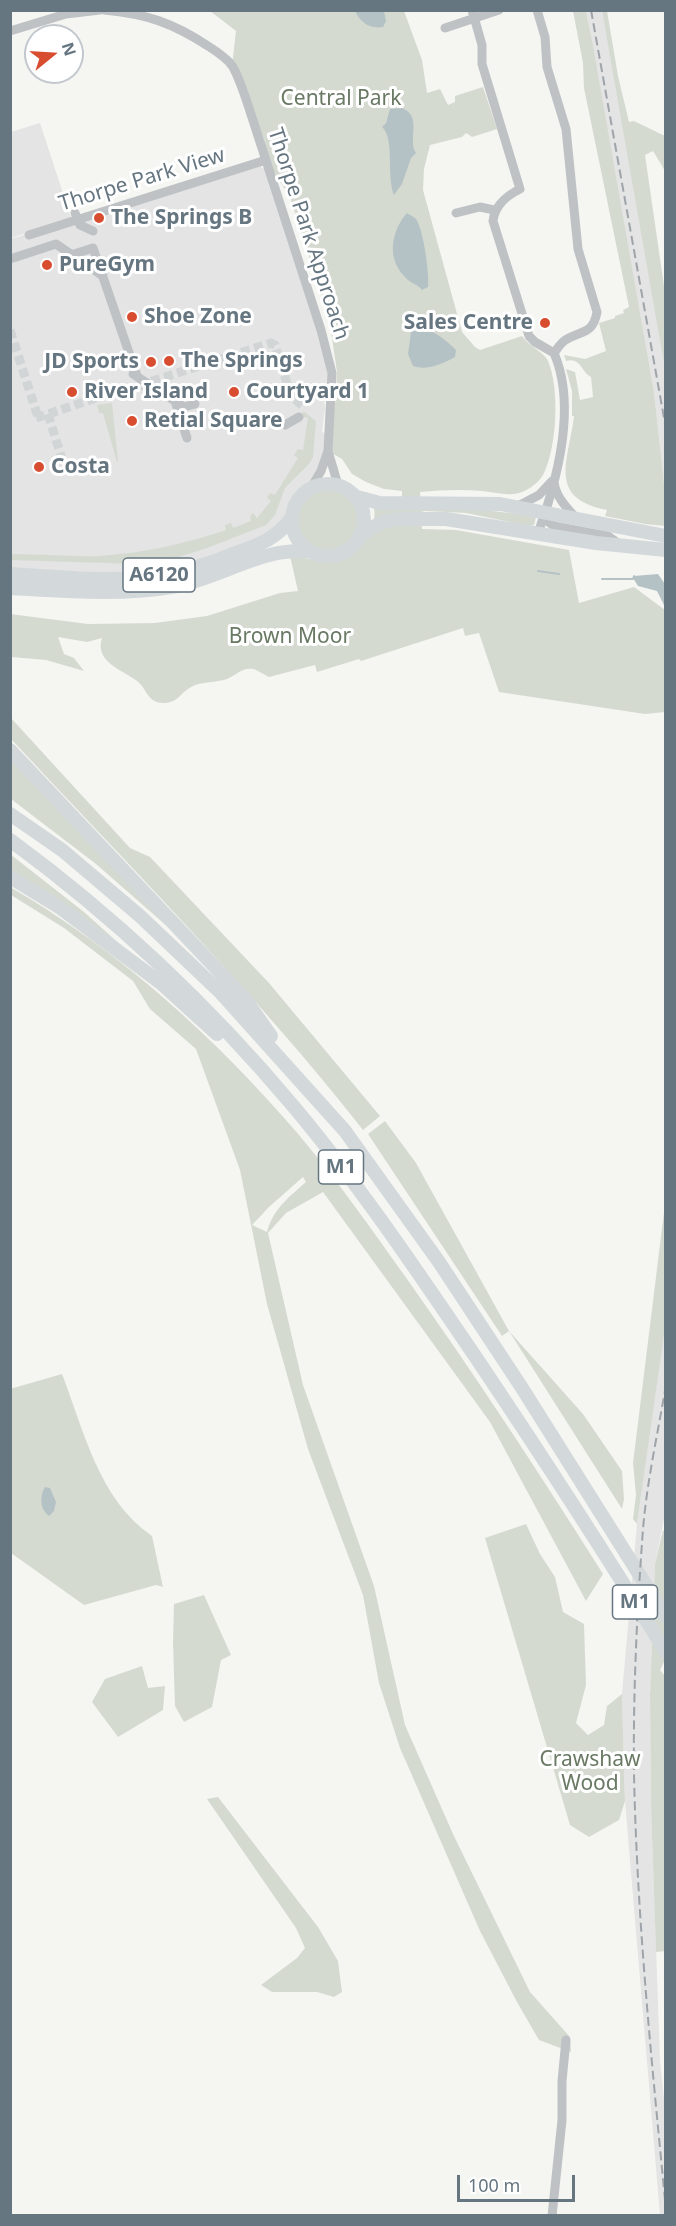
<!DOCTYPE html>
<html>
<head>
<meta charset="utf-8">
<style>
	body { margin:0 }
	#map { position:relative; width:676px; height:2226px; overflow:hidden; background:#f5f5f2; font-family:"Noto Sans",sans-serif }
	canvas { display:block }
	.frame { position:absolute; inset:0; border:12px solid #667681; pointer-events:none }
	.north { position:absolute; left:24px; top:24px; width:60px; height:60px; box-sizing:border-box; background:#fff; border:2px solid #c2c8cd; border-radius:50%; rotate:72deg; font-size:16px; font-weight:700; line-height:24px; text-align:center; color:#667681 }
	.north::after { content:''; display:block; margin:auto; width:21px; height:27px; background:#d84d2f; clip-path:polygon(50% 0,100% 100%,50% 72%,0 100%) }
	.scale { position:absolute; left:457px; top:2175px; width:118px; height:27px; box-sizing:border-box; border:3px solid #667681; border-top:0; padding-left:8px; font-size:18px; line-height:21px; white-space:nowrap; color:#667681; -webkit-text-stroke:4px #fff; paint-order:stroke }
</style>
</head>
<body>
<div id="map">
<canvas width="676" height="2226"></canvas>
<div class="frame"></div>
<div class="north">N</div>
<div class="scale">100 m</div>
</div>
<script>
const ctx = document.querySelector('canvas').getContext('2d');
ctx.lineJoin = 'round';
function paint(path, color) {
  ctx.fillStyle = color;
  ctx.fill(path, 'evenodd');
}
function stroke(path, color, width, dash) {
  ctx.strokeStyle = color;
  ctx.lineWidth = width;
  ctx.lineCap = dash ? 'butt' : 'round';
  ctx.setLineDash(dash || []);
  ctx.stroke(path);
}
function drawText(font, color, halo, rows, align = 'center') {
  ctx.font = font + ' "Noto Sans",sans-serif';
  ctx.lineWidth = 6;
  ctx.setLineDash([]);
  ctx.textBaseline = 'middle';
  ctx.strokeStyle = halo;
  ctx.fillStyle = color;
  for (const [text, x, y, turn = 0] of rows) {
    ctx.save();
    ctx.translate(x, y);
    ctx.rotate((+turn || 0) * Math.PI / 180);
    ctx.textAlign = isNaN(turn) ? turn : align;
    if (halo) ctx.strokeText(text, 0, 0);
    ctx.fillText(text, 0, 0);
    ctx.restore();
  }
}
paint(new Path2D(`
	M586,11H602L654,297L665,369V492L654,392Z
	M40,123L71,218L11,238V132Z
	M266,160L261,167L266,170L325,351L329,380L323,388L325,408L322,432L330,435L311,488L301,497L295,507L292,517L277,535L161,575L11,574L10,239L127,205Z
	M665,1325V1514L655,1564L650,1694L651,1806L660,2062L666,2118L665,2215H660L625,1801L622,1694L637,1524Z`), '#e3e4e3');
paint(new Path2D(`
	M210,11H404L422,60L427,93L440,89L448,105L455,102V96L483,87L497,129L472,137L466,133L462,137L430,145L424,169L423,190L462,332L475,347L480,350L522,336C529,346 545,353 548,361C560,388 557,449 543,475C539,482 530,489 522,492C510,497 493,492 481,491C461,489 440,490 420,492L421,507C460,508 498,510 536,517L534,525L529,526L466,513L425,511L421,512L422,529L456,530L569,550L579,603L634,587L665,610V712L645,714L499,692L479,633L465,636L463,628L361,661L359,659L317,672L315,665L269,677C264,675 258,670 253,669C243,667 236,675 227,679C216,683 202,681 191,687C180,693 178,703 164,703C147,703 148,690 137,681C123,670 94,662 102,638L87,642L58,637L64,654L74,658L84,671L46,660L11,657L10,614L88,624L155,623L207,616L280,593L298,591L290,556C303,557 319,562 332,561C358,558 378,530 374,508L402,509V491L384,489L366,482L352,474L342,459L328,451L336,397L337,372L329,318L290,197L266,160L264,138L258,136L232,66L236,31Z
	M573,11H586L593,46L654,392L665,492V526L645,524L605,516L607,510C546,498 569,460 574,416H572V391L566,369L575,372L580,400L593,397L591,377C581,372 581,357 566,361L564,355L585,359L606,351L599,323L615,318V316L624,313L623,310L629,307L584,88L583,63Z
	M602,11H607L618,76L629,122L634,121L665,136V171L653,151L645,155L665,293V369Z
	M112,403L118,461L117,462L103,413H99L97,405Z
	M303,411L316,421L313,457L309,464L285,488L275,515L266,525L207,548L179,557L138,564L11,560L10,554C40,554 70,557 99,556C143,553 185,544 226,530L225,525L231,523L233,528L251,521L250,516L253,513L257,518L271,501L267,498L270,493L275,495L298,458L294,455L298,449L303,450L308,418L302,417Z
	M297 520a31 31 0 1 1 62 0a31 31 0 1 1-62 0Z
	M11,718L130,848L150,857L269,983L380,1116L363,1130C254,991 131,868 11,739Z
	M11,756L201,956L96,864L11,799Z
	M10,854L84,912L152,973L11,874Z
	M10,887C119,950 218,1040 299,1135C338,1181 372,1230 407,1279C475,1375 540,1474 603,1574L586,1601L490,1422L323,1192L286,1213L268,1233L303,1385L374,1586L405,1725L453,1834L530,1992L570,2037L571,2052L539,2040L517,2002L480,1931L400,1748L379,1683L363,1595L308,1449L267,1304L240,1170L196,1049L150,1009L133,981L64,928L11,895ZM303,1177L306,1182C289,1197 273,1209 267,1232L252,1225L269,1207Z
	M385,1121L416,1163L509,1331L583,1414L622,1471L624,1499L622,1509L509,1331L502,1336L368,1134Z
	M665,1204V1328L637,1524L633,1519L636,1495L633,1463Z
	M62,1374C84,1431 99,1500 152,1536L163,1587L156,1585L84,1605L11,1553L10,1389Z
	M526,1524L540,1554L555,1577L563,1612L584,1624L586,1685L576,1723L588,1735L604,1725L607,1706L622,1694L625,1801L619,1820L589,1837L570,1825L485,1538Z
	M663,1530L666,1534V1658L660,1670L666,1677V1951L656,1952L651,1806L650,1694L655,1564Z
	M204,1595L231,1655L221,1660L212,1707L184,1722L175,1706L173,1642L174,1604Z
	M142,1666L148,1688L165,1686L163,1710L118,1737L92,1702L105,1679Z
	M218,1797L318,1927L338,1961L342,1992L334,1997L317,1992H272L261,1985L297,1958L305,1948L296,1928L207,1799Z`), '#d5dad1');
paint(new Path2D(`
	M355,11H384L386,21L383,27C369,29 361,23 355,11Z
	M402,108C423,116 407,140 416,153L411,158L402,184L394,195C386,176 395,138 382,127L386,123L390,109Z
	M407,213C409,215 413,216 415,218C423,225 430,276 428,287L422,290C418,284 409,283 404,276C386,257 392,230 407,213Z
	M412,325C429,327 444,338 456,350L455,357C442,364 427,371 413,366L408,354Z
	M658,574L665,584V607L657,591L638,586L633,578L634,576Z
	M45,1487L50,1488L56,1502L54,1511L49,1516C40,1509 39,1497 45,1487Z`), '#b5c2c5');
stroke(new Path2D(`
	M538,571L559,574
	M602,579H633L634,576`), '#b5c2c5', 2);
stroke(new Path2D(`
	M10,330L38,417
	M48,414L62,459L55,461
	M36,418L114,392L137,388L146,383L271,343L275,345L291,396L303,406`), '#d1d5d6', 9, [9, 4.5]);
stroke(new Path2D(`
	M104,10C147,14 173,23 208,46C216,51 228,59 233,67C239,78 243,90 247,102L321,330L332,373L328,451L321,471L311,488
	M472,10L482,45V64L520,189C506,196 495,205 493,221L529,336L535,342L554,353C577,406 557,481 538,533
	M537,10L545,37L547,67L566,129L578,249L597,312C593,334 583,330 567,339C561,342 558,348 554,353
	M445,28L499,10
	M10,31L66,14L100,10
	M75,213L80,225L93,231
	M456,213L480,207L494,210
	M29,235L266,160
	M71,255L93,248L137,376
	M10,259L56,244L103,276
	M133,374L184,407L195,404
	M175,401L187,438
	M285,425L299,417
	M328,451L338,485
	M554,482C556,497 566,507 576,518
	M518,506L539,495L552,481
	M543,518L554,526L608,536L619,544
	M552,2216L562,2120V2081L566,2040`), '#bec2c5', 9);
stroke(new Path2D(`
	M292 520a36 36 0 1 1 72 0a36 36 0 1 1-72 0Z
	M357,497L380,503L500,504L666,536
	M361,535L382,522L399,519H446L596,543L666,550
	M10,574C60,577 113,583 161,575C187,571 212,563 236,553C259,545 278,538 292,517
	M10,588C65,591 122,596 177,586C212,579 243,560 278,553C288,551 299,551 310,551
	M10,750L245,999L271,1036
	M10,814L62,850L140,916L221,993L345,1131L439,1262L522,1388L666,1617
	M10,840C115,917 211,1008 294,1107C361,1187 419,1274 477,1359C542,1456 605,1553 666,1652
	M10,877L59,907L162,984L217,1034`), '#d3d8db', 14);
stroke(new Path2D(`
	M591,10L666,429
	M666,1385C658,1432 647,1481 643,1529C637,1610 633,1692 634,1774C637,1920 652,2065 666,2210`), '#9ea4a9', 2, [9, 4.5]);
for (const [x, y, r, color] of [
	[99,218,6,"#d84d2f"],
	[47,265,6,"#d84d2f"],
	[132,317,6,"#d84d2f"],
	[545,323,6,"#d84d2f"],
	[169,361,6,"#d84d2f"],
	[151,362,6,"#d84d2f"],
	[72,392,6,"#d84d2f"],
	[234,392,6,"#d84d2f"],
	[132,421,6,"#d84d2f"],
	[39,467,6,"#d84d2f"]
]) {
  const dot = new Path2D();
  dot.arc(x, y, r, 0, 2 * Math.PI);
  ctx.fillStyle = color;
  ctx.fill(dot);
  stroke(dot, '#fff', 2);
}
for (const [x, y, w] of [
	[159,575,72],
	[341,1167,45],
	[635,1602,45]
]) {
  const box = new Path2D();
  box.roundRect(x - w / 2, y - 17, w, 34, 4.5);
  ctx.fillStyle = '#fff';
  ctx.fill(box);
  stroke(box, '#667681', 1.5);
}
drawText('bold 20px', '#667681', null, [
	["A6120",159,575],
	["M1",341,1167],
	["M1",635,1602]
]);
drawText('21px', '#697964', '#fff', [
	["Central Park",341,99],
	["Brown Moor",290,637],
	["Crawshaw",590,1760],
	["Wood",590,1784]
]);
drawText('21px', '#667681', '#fff', [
	["Thorpe Park View",142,180,-17],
	["Thorpe Park Approach",308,234,72]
]);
drawText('bold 21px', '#667681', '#fff', [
	["The Springs B",111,218],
	["PureGym",59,265],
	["Shoe Zone",144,317],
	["Sales Centre",533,323,"right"],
	["The Springs",181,361],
	["JD Sports",139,362,"right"],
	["River Island",84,392],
	["Courtyard 1",246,392],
	["Retial Square",144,421],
	["Costa",51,467]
], 'left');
</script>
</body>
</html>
